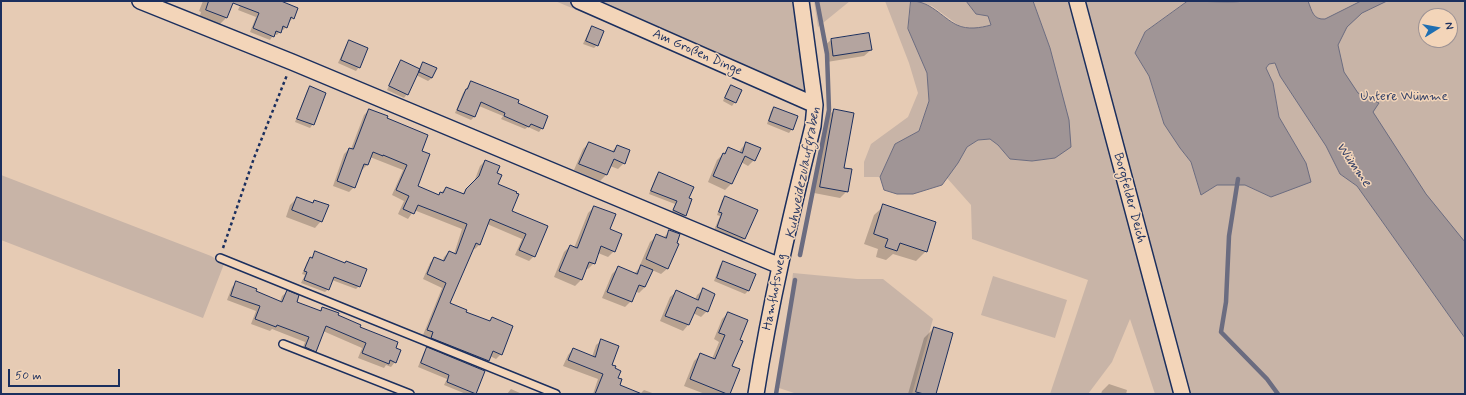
<!DOCTYPE html>
<html>
<head>
<meta charset="utf-8">
<style>
	body { margin:0 }
	#map { position:relative; width:1466px; height:395px; overflow:hidden; background:#e6cbb4; font-family:Mynerve,sans-serif }
	canvas { display:block }
	.frame { position:absolute; inset:0; border:2px solid #1b2f5e; pointer-events:none }
	.north { position:absolute; left:1418px; top:8px; width:40px; height:40px; box-sizing:border-box; background:#f3d5b9; border:1px solid #9d9395; border-radius:50%; rotate:79deg; font-size:11px; font-weight:700; line-height:16px; text-align:center; color:#1b2f5e }
	.north::after { content:''; display:block; margin:auto; width:14px; height:18px; background:#1f6fb2; clip-path:polygon(50% 0,100% 100%,50% 72%,0 100%) }
	.scale { position:absolute; left:8px; top:369px; width:112px; height:18px; box-sizing:border-box; border:2px solid #1b2f5e; border-top:0; padding-left:5px; font-size:12px; line-height:14px; white-space:nowrap; color:#1b2f5e; -webkit-text-stroke:3px #f3d5b9; paint-order:stroke }
</style>
</head>
<body>
<div id="map">
<canvas width="1466" height="395"></canvas>
<div class="frame"></div>
<div class="north">N</div>
<div class="scale">50 m</div>
</div>
<script>
const ctx = document.querySelector('canvas').getContext('2d');
ctx.lineJoin = 'round';
function paint(path, color) {
  ctx.fillStyle = color;
  ctx.fill(path, 'evenodd');
}
function stroke(path, color, width, dash) {
  ctx.strokeStyle = color;
  ctx.lineWidth = width;
  ctx.lineCap = dash ? 'butt' : 'round';
  ctx.setLineDash(dash || []);
  ctx.stroke(path);
}
function drawText(font, color, halo, rows, align = 'center') {
  ctx.font = font + ' Mynerve,sans-serif';
  ctx.lineWidth = 3;
  ctx.setLineDash([]);
  ctx.textBaseline = 'middle';
  ctx.strokeStyle = halo;
  ctx.fillStyle = color;
  for (const [text, x, y, turn = 0] of rows) {
    ctx.save();
    ctx.translate(x, y);
    ctx.rotate((+turn || 0) * Math.PI / 180);
    ctx.textAlign = isNaN(turn) ? turn : align;
    if (halo) ctx.strokeText(text, 0, 0);
    ctx.fillText(text, 0, 0);
    ctx.restore();
  }
}
paint(new Path2D(`
	M555,1H794L797,19L805,105Z
	M814,1H850L818,27Z
	M885,1H911L908,29L927,73L929,101L919,131L895,144L880,177H864V162L871,144L908,117L918,93L909,63Z
	M915,1H966L976,14L988,16L991,25L973,29L958,25L932,6Z
	M1033,1H1188L1145,32L1135,53L1149,76L1164,124L1180,148L1191,162L1201,194L1217,185H1245L1271,197L1306,163L1279,117L1273,83L1266,68L1269,64L1275,63L1280,76L1326,146L1340,174L1357,186L1465,338V394H1155L1130,319L1112,362L1088,394H1050L1088,280L972,239L971,205L947,178L967,147L978,140L990,139L998,145L1010,159L1032,161L1055,158L1050,48Z
	M1275,1H1465V298ZM1426,16H1450V40H1426Z
	M1,175L211,256L224,264L203,318L1,240Z
	M793,273L857,279H883L933,319L912,394H797L779,388Z
	M993,276L1067,300L1055,338L981,315Z`), '#c8b4a7');
const water = new Path2D(`
	M911,1C931,1 941,17 957,25C968,30 980,28 991,25L988,16L976,14L966,1H1033L1050,48L1069,120L1071,147L1055,158L1032,161L1010,159L998,145L990,139L978,140L967,147L958,163L942,185L913,194H897L884,190L880,177L895,144L919,131L929,101L927,73L908,29Z
	M1188,1C1197,1 1238,3 1242,1H1308C1312,11 1313,20 1325,19L1361,1H1387L1362,13L1347,27L1338,45L1344,72L1358,93L1379,103L1373,112L1426,194L1465,242V338L1357,186L1340,174L1326,146L1280,76L1275,63L1269,64L1266,68L1273,83L1279,117L1306,163L1311,182L1271,197L1245,185H1217L1201,195L1191,162L1180,148L1164,124L1149,76L1135,53L1145,32Z`);
paint(water, '#a09596');
stroke(water, '#6b6c80', 1);
paint(new Path2D(`
	M203,1H233L226,18L219,25L200,16L201,12L199,11Z
	M242,1H278L293,18L290,21H289L286,27L283,30H281L277,35L274,34L270,40L250,32L256,17L238,10Z
	M592,27L597,45L594,48L583,44L589,31Z
	M831,40L871,50L864,56L827,62L824,46Z
	M349,41L359,67L356,71L338,63L346,45Z
	M401,62L419,70L423,63L436,69L432,78L428,81L416,75L407,94L404,98L387,90L398,65Z
	M471,82L516,104L542,128L539,132L528,127L525,129L501,119L503,116L479,106L474,117L471,120L455,113L463,93Z
	M731,86L735,102L732,106L723,101L728,89Z
	M310,87L313,124L310,128L295,122L307,91Z
	M774,108L792,129L789,133L767,124L771,111Z
	M369,110L385,119L421,152L416,186L438,195L446,188L462,194L474,182L480,166L485,161L496,174L497,185L511,212L546,226L534,256L529,261L515,255L522,239L487,224L480,244L475,249L472,248L449,303L465,312L489,321L492,319L501,354L496,359L490,356L488,361L483,366L427,343L429,337L423,335L442,288L423,279L430,263L434,258L442,262L444,257L449,252L454,254L462,229L414,210L408,219L398,214L404,201L392,195L403,170L370,157L367,165L362,170L361,169L354,187L349,192L333,186L344,154L349,149H351L364,115Z
	M834,110L847,191L840,198L814,193L827,117Z
	M589,143L611,152L617,146L624,163L618,169L610,166L606,175L600,181L574,170L583,149Z
	M746,143L754,160L748,166L741,162L731,184L725,190L708,182L717,160L729,148L739,153L741,149Z
	M659,173L688,198L685,215L682,218L671,214L675,204L649,194L656,176Z
	M726,197L756,210L744,239L741,242L714,230L720,216L717,215L722,200Z
	M297,198L312,204L314,201L321,221L315,228L286,217L290,205Z
	M884,206L926,251L916,261L893,254L886,260L876,257L878,249L864,244L874,215Z
	M594,207L609,230L614,251L608,257L598,253L594,263L588,269L585,268L581,280L575,286L554,277L564,252L570,246L574,248L588,213Z
	M670,231L668,268L661,274L652,270L645,287L639,293L635,291L631,301L625,307L602,298L612,274L618,268L634,274L641,266L640,265L650,242L657,236L663,238Z
	M315,253L359,286L356,289L332,280L328,289L325,292L301,283L305,275L302,274L307,262L311,259Z
	M724,262L749,290L745,294L714,281L720,265Z
	M237,282L280,302L282,296L287,292L295,302L319,311L323,308L394,348L395,362L391,367L386,365L384,368L358,358L362,348L323,331L315,351L311,356L301,352L305,342L272,329L270,331L251,324L256,311L227,300L232,287Z
	M703,290L707,311L701,317L693,313L688,325L683,331L660,321L670,297L676,292L695,300L697,295Z
	M728,313L731,367L729,394H705L684,386L694,361L701,354L712,359L719,342L714,339L722,319Z
	M934,328L935,394H908L924,338Z
	M602,340L610,365L614,369L619,385L640,394L644,390L655,394H593L598,379L563,366L568,355L573,349L592,357L596,345Z
	M427,348L475,393L466,394L444,385L447,379L418,367L424,352Z
	M1109,384L1127,390L1126,394H1101L1102,391Z
	M511,389L522,394H507Z`), '#0003');
stroke(new Path2D(`
	M1238,179L1229,236L1226,302L1221,332L1267,379L1278,394
	M800,255L829,110L827,54L817,1
	M776,394L795,280`), '#6b6c80', 4.5);
const building = new Path2D(`
	M209,1H281L298,8L294,19L291,17L287,28L283,26L281,33L276,31L274,37L253,28L259,13L233,3L227,18L206,10Z
	M592,26L604,31L598,46L586,41Z
	M869,33L872,50L833,56L831,39Z
	M349,40L368,48L360,68L341,60Z
	M401,60L420,69L408,95L389,86Z
	M423,62L437,68L432,78L419,72Z
	M471,81L519,100L518,103L548,116L543,129L531,124L529,127L504,116L505,113L481,102L475,117L457,110L466,89H467Z
	M731,85L742,90L736,103L725,98Z
	M310,86L326,93L314,125L297,119Z
	M774,107L798,116L793,130L769,121Z
	M369,109L388,116L387,118L428,135L422,151L430,154L418,186L439,195L440,192L443,193L446,187L464,194L466,189L479,176L485,160L500,166L497,173L502,175L498,184L517,192L516,193L519,194L512,211L548,226L535,257L519,250L526,234L490,219L480,245L476,243L450,303L467,310L466,312L490,321L492,317L513,326L502,355L493,351L489,361L431,338L433,332L427,330L446,283L427,274L434,257L444,261L449,251L456,254L467,224L418,205L414,214L403,209L409,196L396,190L407,165L383,155V156L373,152L368,165L364,164L355,188L337,181L349,148L353,149Z
	M834,109L854,113L844,168L852,169L848,192L820,187Z
	M589,142L614,152L617,145L630,150L625,164L614,159L607,175L579,164Z
	M746,142L761,148L755,161L745,156L732,184L713,176L723,153L725,154L728,147L742,153Z
	M659,172L694,187L689,198L692,199L686,216L673,210L677,201L651,191Z
	M725,196L758,210L745,239L717,227L722,213L719,212Z
	M297,197L313,203L314,200L329,205L322,222L292,210Z
	M883,204L936,222L927,252L900,243L897,251L885,247L888,239L874,234Z
	M594,206L616,214L610,229L622,234L615,252L601,246L595,264L589,262L582,280L559,271L570,245L577,248Z
	M669,230L680,234L677,243L679,244L668,269L646,259L656,234L666,238Z
	M315,251L345,263L346,261L367,269L360,287L334,277L329,290L304,280L307,272L304,271L310,257L312,258Z
	M723,261L756,274L749,291L717,278Z
	M641,265L653,270L645,287L639,285L632,302L607,292L618,266L637,274Z
	M236,281L257,289L256,291L282,302L287,290L299,295L297,302L321,311L322,307L339,313L338,315L361,325L360,327L398,342L396,348L401,350L396,363L390,360L389,364L362,353L366,343L326,326L316,352L305,347L309,337L277,325L276,327L255,319L260,306L231,296Z
	M703,288L715,294L708,312L697,307L689,325L665,316L676,290L698,300Z
	M728,312L748,320L740,340L743,341L732,366L740,369L730,394H727L690,379L700,353L715,359L725,335L719,333Z
	M934,327L953,333L936,394H924L916,392Z
	M601,339L619,346L612,365L616,366L615,368L621,371L618,378L622,379L620,385L642,394H595L603,374L568,360L573,348L595,357Z
	M427,347L485,371L476,394L447,382L449,375L421,363Z`);
paint(building, '#b4a49f');
stroke(building, '#1b2f5e', 1);
const service = new Path2D(`
	M220,258L556,394
	M283,344L410,394`);
const minor = new Path2D(`
	M140,1L292,62L780,266
	M579,1L815,105
	M1077,1L1182,394
	M756,394C770,304 791,215 813,126L815,105L801,1`);
stroke(service, '#1b2f5e', 10);
stroke(minor, '#1b2f5e', 18);
stroke(new Path2D(`
	M223,248L254,158L287,75`), '#1b2f5e', 2.5, [3, 3]);
stroke(service, '#f3d5b9', 7);
stroke(minor, '#f3d5b9', 15);
drawText('13px', '#1b2f5e', '#f3d5b9', [
	["Am Großen Dinge",697,53,24],
	["Borgfelder Deich",1129,198,75],
	["Hamfhofsweg",775,292,-79]
]);
drawText('13px', '#354369', '#f3d5b9', [
	["Untere Wümme",1404,97]
]);
drawText('italic 14px', '#364369', '#f3d5b9', [
	["Wümme",1353,165,55],
	["Kuhweidezulaufgraben",804,173,-79]
]);
</script>
</body>
</html>
